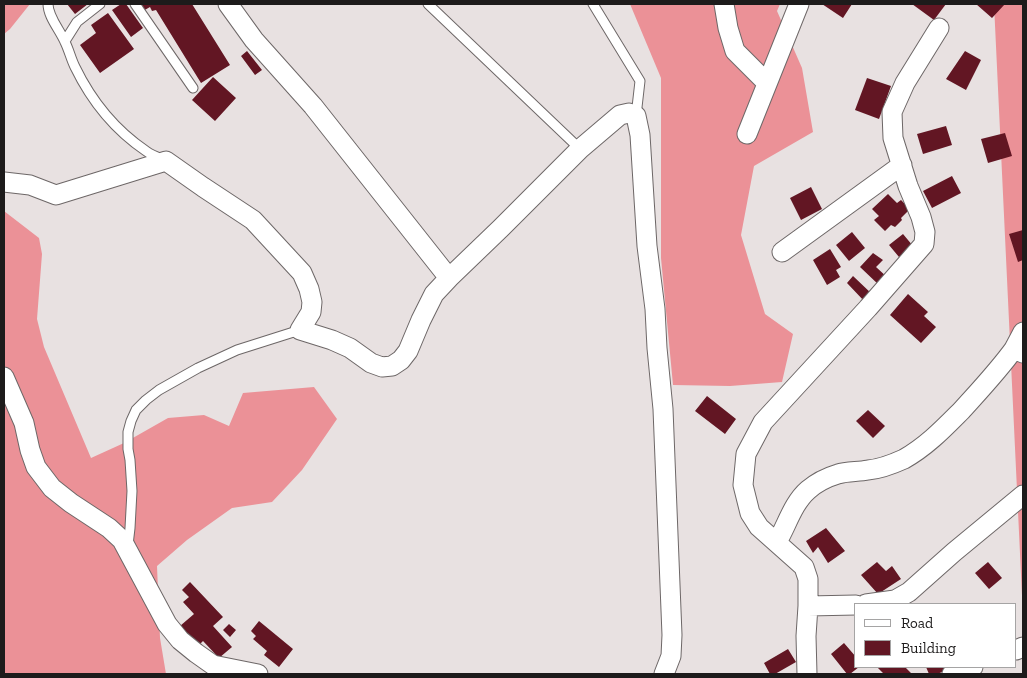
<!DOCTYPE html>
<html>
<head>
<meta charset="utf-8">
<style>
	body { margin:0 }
	#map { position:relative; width:1027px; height:678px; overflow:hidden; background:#e8e1e1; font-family:"Zilla Slab",serif }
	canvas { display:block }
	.frame { position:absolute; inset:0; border:5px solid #1d1b1b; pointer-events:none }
	.legend { position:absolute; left:854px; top:603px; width:162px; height:65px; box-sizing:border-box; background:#fff; border:1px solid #a5a4a4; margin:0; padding:6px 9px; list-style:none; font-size:15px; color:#1d1b1b }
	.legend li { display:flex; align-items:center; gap:10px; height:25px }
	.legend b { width:25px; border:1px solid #a5a4a4 }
</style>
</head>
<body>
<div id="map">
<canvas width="1027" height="678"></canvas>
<div class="frame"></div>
<ul class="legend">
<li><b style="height:6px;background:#fff"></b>Road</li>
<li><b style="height:14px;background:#621623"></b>Building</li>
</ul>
</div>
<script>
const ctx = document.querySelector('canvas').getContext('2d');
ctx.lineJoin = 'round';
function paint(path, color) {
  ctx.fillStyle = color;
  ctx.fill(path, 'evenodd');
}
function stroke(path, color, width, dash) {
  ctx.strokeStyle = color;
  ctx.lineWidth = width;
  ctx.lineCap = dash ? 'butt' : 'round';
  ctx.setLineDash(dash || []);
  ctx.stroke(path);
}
paint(new Path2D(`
	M4,4H30L10,29L4,34Z
	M630,4H780L777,11L802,68L813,132L754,166L741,235L765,314L793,334L782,382L730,386L673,385L661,258V78Z
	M994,4H1023V617Z
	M4,211L39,238L42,254L37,319L44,347L91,458L124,443L168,418L204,415L229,426L243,393L314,387L337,419L302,470L272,502L232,508L187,540L157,566L160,638L166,674H4Z`), '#eb9197');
paint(new Path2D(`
	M67,4H88L75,14Z
	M121,4H126L143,28L131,37L112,10Z
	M139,4H192L230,65L201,83L156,10L152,11L150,7L143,11Z
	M822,4H852L843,18Z
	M912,4H946L934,20Z
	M976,4H1005L992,18Z
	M108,13L134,49L100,73L80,45L96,33L91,25Z
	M247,51L262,70L255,75L241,56Z
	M965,51L981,60L966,90L946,79Z
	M213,77L236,98L215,121L192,100Z
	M867,78L891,86L879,119L855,110Z
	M946,126L952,145L923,154L917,134Z
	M1005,133L1012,156L988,163L981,139Z
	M952,176L961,193L932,208L923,191Z
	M811,187L822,209L801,220L790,198Z
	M888,194L897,203L901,200L910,209L901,218L902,220L895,227L891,225L885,231L874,220L879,216L872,209Z
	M1023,230V260L1018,262L1009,234Z
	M852,232L865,248L849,261L836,245Z
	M903,234L913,246L899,257L889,245Z
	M830,249L841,267L836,270L840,277L827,285L813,260Z
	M873,253L883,260L876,267L888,278L880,286L860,267Z
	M853,276L873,295L865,302L847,283Z
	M908,294L928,312L924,316L936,327L921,343L890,315Z
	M707,396L736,419L725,434L695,411Z
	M868,410L885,426L873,438L856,421Z
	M826,528L845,551L828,563L818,547L813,553L806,541Z
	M877,562L886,571L892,566L901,579L878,594L861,575Z
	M988,562L1002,578L989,589L975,573Z
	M190,582L223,617L213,626L232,647L219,658L203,641L199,645L180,626L194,614L183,602L189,597L182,590Z
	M259,621L293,649L279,667L264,655L267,651L253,639L256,636L251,631Z
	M229,624L236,630L230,637L223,630Z
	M844,643L856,657V667H859L850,674H847L831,654Z
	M788,649L796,662L775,674H770L764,663Z
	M877,667H905L912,674H884Z
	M926,667H949L950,669L937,674H929Z`), '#621623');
const service = new Path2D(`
	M48,4C48,17 60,30 65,42C69,50 71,59 75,67C91,100 115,130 146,151C151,155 157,157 163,159
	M135,4L193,88
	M428,4L580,149
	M593,4L640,81L636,116
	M65,41L77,22L100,4
	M128,545L130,528L132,491L130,460L128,449V432L131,421L136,410L146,400L159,390L198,368L237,350L300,330`);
const minor = new Path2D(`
	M228,4L254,40L313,106L449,278
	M724,4L728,28L735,51L767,83
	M747,134L799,4
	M4,182L30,185L56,195L166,161L203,187L253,220L302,273L309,289L312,302L311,312L300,330L332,340L350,348L371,363L382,367L392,366L401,360L408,351L421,320L434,294L449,278L501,228L580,149L620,115L629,113L636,116L640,135L647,246L655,309L657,348L663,409L672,635L671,656L664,674
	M782,252L902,165
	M1023,332L1014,349L1023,353
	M4,377L24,423L30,450L36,467L52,488L71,503L109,528L122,540L167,624L180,640L196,653L213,665L258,674
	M777,542C787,525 793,503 808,490C816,483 828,477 838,474C847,471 858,472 868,470C881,469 893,464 904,459C927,446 944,428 962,410C980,390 998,371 1014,349
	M866,604L895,600L909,592L954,552L1023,495
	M808,606L856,605
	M1016,650L1023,647
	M807,674L806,636L808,606V579L804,567L759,527L750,513L743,485L746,454L763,422L868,308L924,244L925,232L921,217L908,186L893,138L892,112L905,83L939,28
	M952,674L973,667`);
stroke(service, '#6d6767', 11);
stroke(minor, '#6d6767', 21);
stroke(service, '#fff', 9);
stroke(minor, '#fff', 19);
</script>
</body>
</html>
